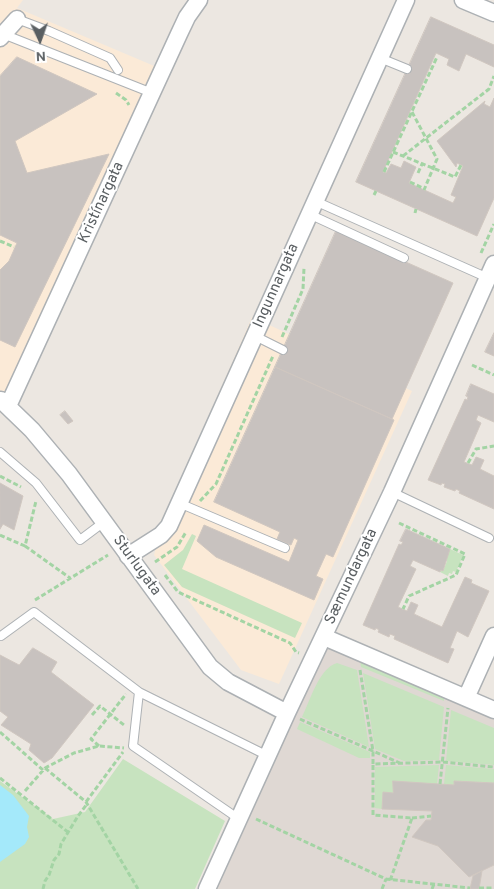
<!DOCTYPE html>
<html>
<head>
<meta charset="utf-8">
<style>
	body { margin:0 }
	#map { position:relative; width:494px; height:889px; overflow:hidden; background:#ece7e1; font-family:Overpass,sans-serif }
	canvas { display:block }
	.north { position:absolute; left:15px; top:15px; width:50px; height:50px; -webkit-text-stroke:4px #fff; paint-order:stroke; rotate:177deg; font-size:14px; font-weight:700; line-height:20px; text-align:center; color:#5a5f62 }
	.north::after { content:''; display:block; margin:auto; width:18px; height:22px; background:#5a5f62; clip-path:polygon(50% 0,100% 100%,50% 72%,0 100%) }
</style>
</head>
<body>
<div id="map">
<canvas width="494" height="889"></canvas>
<div class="north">N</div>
</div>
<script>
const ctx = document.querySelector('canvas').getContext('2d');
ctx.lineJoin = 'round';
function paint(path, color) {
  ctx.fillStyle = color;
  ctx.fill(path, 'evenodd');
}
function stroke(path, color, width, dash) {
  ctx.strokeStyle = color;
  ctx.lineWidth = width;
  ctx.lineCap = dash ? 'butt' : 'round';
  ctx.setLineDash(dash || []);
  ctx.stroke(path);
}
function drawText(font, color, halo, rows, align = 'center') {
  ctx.font = font + ' Overpass,sans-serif';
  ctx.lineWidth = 4;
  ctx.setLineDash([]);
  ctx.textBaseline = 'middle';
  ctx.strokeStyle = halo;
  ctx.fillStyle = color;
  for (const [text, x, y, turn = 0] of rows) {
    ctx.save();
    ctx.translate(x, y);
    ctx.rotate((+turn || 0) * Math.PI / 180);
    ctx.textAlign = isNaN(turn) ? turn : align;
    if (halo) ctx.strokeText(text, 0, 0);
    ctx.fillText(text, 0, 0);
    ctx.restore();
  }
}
paint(new Path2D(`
	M0,0H23L17,8L159,68L3,396L0,394Z
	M252,317L412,391L279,684L241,670L154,555L163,521Z`), '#fbead7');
paint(new Path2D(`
	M324,637L494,709V889H209Z`), '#dfd8d3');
paint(new Path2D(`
	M192,534L196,536L182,569L302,623L295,638L182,587L164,565L183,550Z
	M450,549L463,555L456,572L453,571L452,574L449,573L448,576L440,572L441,570L443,571L447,561L445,559Z
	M360,660L444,695V701L361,667Z
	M337,663L357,670L369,747L302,717C310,701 319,668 337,663Z
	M363,673L444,707L439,760L404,761L375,749Z
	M451,710L494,728V765L446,761Z
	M300,722L370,752V758H359L297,729Z
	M123,759L225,821L195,889H0V781L53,819L85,812Z
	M439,765L437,784L394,781L393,793H383L382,809L375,808V767Z
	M446,765L494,769V783L455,781L454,785L444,784Z`), '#c7e3bf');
paint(new Path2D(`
	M0,785L13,795L29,816L27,827L29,837L25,844L0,862Z`), '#a4e9fa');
const building = new Path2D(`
	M431,17L494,45V67L466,54L459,71L447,65L449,59L436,53L383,172L386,173L391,164L401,168L404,161L416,167L409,183L453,203L456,197L451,195L463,166L457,163L456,167L437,141L485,101L484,104L490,107L494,98V198L477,236L356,182Z
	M17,57L97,94L15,141L27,173L109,154L15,347L0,340V270L9,261L17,243L0,235V76Z
	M336,231L453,283L392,419L275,367Z
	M494,333V356L485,352Z
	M275,367L394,420L333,557L326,554L316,576L323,579L314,600L216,557L197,541L204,525L289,562L298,540L294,538L291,545L277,539L280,532L214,502Z
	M471,384L494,394V422L478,415L476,420L481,423L464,462L472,465L476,457L484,460L480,469L494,476V509L459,493L460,491L456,489L455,491L444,487L445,484L442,483L441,485L428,480L465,399L467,400L468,397L466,396Z
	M65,411L73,421L68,424L60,415Z
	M0,483L23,496L14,530L3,524L0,529Z
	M406,529L450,549L443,571L441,570L440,572L413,560L410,566L416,569L398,607L407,611L411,602L418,605L414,614L442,627L465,577L472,580L471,583L489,591L468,637L457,631L450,648L454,649L448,663L394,639L395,636L390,634L389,637L378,632L379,630L376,628L375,630L363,625L399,544L401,545L403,542L400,541Z
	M33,648L57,662L51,672L94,705L52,758L44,763L29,750L31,744L1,725L8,717L0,711V655L19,665Z
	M393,781L454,785V781L494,783V865L469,877L438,846L412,837L426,820H431L432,811L382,809L383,792L393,793Z
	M482,871L479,889H470L473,876Z`);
paint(building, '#c8c2bf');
stroke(building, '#d0c7c0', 1);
const lane = new Path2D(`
	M17,19L49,31L110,58L118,70
	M3,34L152,93
	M380,58L407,69
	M315,201L488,278
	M309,214L404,258
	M255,336L283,350
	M0,452L36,483L80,540L104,522
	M392,492L489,538
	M179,503L285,548
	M1,636L34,612L139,692
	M239,819L133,746L139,692L268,756`);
const street = new Path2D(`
	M463,0L494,13
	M0,38L17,19
	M1,400L32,430L69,474L210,667L228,682L287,713
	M8,406L179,34L187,17L199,0
	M128,556L161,535L169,526L406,0
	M324,637L494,710
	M466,698L494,636
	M207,889L287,713L392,492L494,264`);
stroke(lane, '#adb1b4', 10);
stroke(street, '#adb1b4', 19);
stroke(new Path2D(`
	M116,93L126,100L129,105
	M412,112L437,159L424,190
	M393,152L455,177L461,165
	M403,156L489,89L494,76
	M384,172L437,57
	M418,173L422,164
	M410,182L425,189
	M374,195L376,191
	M415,213L416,209
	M0,241L14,247
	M481,253L494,224
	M282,337L303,289L304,268
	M472,365L494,375
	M468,463L476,449L494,446
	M0,476L21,487
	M200,501L216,484L273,356
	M399,523L465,554L456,575L409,596L403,609
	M0,535L25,546L36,501
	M25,546L70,578
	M155,562L177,547L186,532
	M165,575L178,592L290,643L296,652L299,653
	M35,600L108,555
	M360,670L373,751V764L443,762L494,767
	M92,715L100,706L124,725
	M300,719L400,763
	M0,732L43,770
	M99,746L91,739L126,694
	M373,765V815L412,818L391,878L392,880
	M45,768L86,802L138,889
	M0,778L69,833
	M440,784L448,708
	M25,791L45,768L74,753L99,746L124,748
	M86,802L123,752
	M412,818L431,816
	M256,819L386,879L470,888
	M479,888H494
	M43,889L45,881L49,875L54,860L59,854L61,844L78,816L87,804
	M382,889L386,879
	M432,889L434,884`), '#a3d4a4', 3, [5, 2.5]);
stroke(lane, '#fff', 8);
stroke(street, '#fff', 16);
drawText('15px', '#5a5f62', '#fff', [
	["Kristínargata",102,203,-65],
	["Ingunnargata",277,286,-66],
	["Sturlugata",136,566,54],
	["Sæmundargata",352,577,-65]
]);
</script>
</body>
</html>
